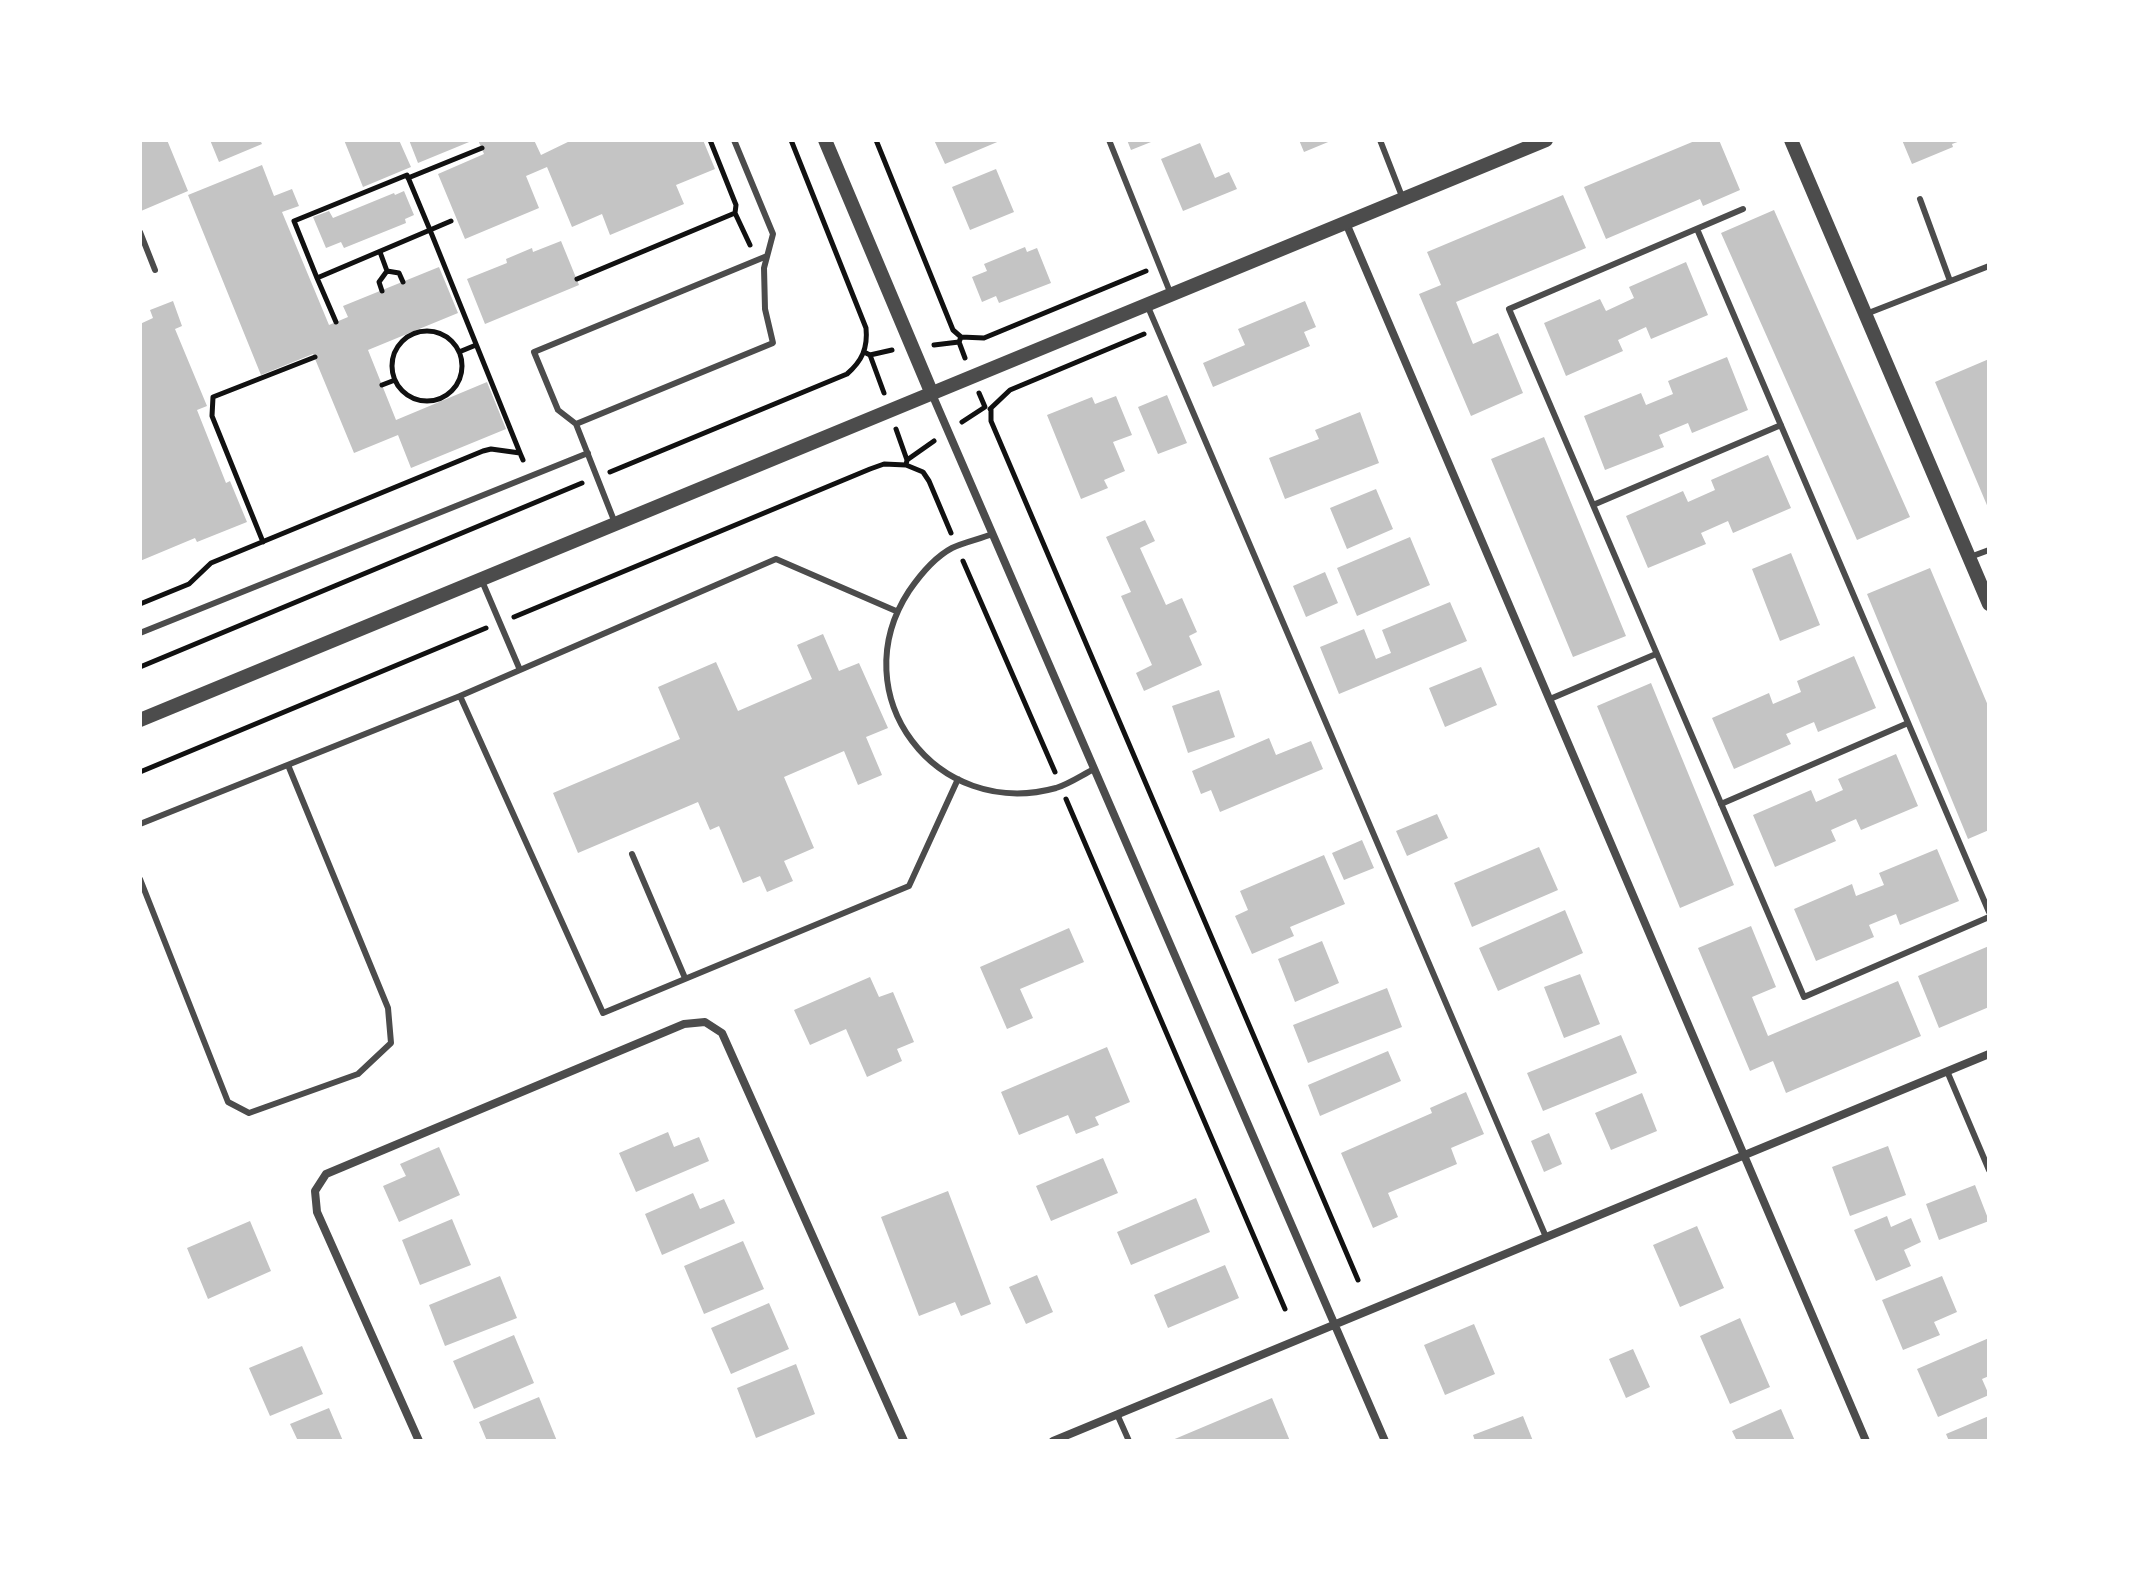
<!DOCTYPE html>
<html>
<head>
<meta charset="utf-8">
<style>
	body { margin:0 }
	#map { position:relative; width:2129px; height:1581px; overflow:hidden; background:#fff; font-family:"PT Sans",sans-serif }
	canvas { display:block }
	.frame { position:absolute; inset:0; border:142px solid #fff; pointer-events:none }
</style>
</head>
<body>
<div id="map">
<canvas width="2129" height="1581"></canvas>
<div class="frame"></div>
</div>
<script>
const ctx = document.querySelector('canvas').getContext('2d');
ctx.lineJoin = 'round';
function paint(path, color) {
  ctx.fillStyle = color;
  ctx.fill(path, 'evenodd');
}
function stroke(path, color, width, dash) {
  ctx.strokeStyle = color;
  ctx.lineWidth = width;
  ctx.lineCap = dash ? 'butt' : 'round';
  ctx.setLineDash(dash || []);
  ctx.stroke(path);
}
paint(new Path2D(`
	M140,140H167L188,191L141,211Z
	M210,140H260L262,144L219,162Z
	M344,140H399L411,167L363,187Z
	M409,140H474L418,163Z
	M478,140H534L541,155L572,140H703L715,169L676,185L684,204L610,235L602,214L572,227L547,167L526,176L539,208L465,239L438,174L484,154Z
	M934,140H1002L945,164Z
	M1127,140H1156L1131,150Z
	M1299,140H1333L1304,152Z
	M1697,140H1719L1740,190L1703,206L1700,199L1606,239L1584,187Z
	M1902,140H1963L1952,144L1953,147L1912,164Z
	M1200,143L1215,178L1229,172L1237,189L1183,211L1161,159Z
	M262,165L274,196L292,189L299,206L282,212L329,325L348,317L343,306L439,267L458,313L368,350L396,420L487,382L506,429L411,468L398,435L354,453L313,354L261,375L188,195Z
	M996,169L1014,212L970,230L952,187Z
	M404,191L414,215L405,219L406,223L344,248L341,242L326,248L313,217L329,211L333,218L394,193L395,195Z
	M1563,195L1586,248L1456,302L1473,344L1498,333L1523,393L1471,416L1419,294L1441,285L1427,252Z
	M1774,210L1910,517L1857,540L1721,233Z
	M561,241L579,285L485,324L467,279L507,263L506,259L532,248L533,252Z
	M1025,247L1027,252L1037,248L1051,283L999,303L996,296L982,302L972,277L987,271L984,264Z
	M1686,262L1708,315L1651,339L1646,327L1618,340L1623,351L1566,376L1544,323L1600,299L1606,311L1634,298L1629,287Z
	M173,301L182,326L175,329L207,406L197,410L226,483L230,481L247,522L197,542L195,538L140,561V324L153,318L150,310Z
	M1305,301L1316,327L1304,332L1310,346L1213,387L1203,363L1245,345L1238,329Z
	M1727,357L1748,410L1692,433L1688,423L1659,435L1664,447L1605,470L1584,416L1641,393L1646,405L1673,394L1668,381Z
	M1989,359V510L1935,382Z
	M1167,395L1187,443L1158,454L1138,407Z
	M1116,396L1132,435L1113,442L1125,471L1104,480L1108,488L1081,499L1047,415L1092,397L1095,404Z
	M1360,412L1379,463L1285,499L1269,458L1319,439L1315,430Z
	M1544,437L1626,636L1573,657L1491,459Z
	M1768,455L1791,508L1733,533L1728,521L1701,533L1706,544L1648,568L1626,516L1683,491L1688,502L1715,490L1711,480Z
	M1376,489L1393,529L1347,549L1330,508Z
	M1145,520L1155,541L1140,548L1166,605L1182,598L1197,632L1189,636L1202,665L1144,691L1136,673L1152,665L1121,596L1131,592L1106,537Z
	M1410,537L1430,585L1357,616L1337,568Z
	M1791,553L1820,625L1780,641L1752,569Z
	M1930,568L1989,708V830L1968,839L1867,594Z
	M1325,572L1338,603L1306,617L1293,586Z
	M1450,602L1467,641L1339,694L1320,647L1364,629L1376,659L1391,653L1382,630Z
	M823,634L839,671L859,663L888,728L866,737L882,775L858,785L844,751L784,777L814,848L784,861L793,881L767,892L760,876L743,883L719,826L710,830L698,802L578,853L553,793L680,739L658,687L716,662L738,711L812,679L797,645Z
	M1854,656L1876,708L1818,732L1814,722L1786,734L1791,744L1734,769L1712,718L1769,693L1773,704L1801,692L1797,681Z
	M1481,667L1497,705L1445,727L1429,688Z
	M1651,683L1734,885L1680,908L1597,706Z
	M1219,690L1235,737L1188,753L1172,706Z
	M1269,738L1276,755L1311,741L1323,769L1220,812L1211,790L1201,794L1192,771Z
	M1896,754L1918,806L1861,830L1856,819L1831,830L1836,841L1775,867L1753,815L1811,790L1816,802L1843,790L1838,779Z
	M1437,814L1448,838L1407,856L1396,831Z
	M1362,840L1374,868L1344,880L1332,853Z
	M1539,847L1558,890L1472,927L1454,883Z
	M1937,849L1959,901L1900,925L1896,914L1869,925L1874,937L1816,961L1794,909L1852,884L1856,896L1884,885L1879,873Z
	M1324,855L1345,904L1290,927L1294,936L1252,954L1235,916L1248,910L1240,891Z
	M1565,910L1583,953L1498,991L1479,948Z
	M1751,926L1776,987L1752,997L1768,1036L1898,981L1921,1036L1786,1093L1773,1061L1750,1071L1698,948Z
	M1069,928L1084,962L1020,989L1033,1018L1007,1029L980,967Z
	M1322,941L1339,983L1295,1002L1278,959Z
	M1989,946V1007L1939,1028L1918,976Z
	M1580,974L1600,1024L1564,1038L1544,987Z
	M870,977L879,997L893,992L914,1042L897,1049L902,1061L867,1077L846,1029L810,1045L794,1010Z
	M1387,988L1402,1027L1308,1063L1293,1025Z
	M1621,1035L1637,1073L1543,1111L1527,1073Z
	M1107,1047L1130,1102L1095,1117L1099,1125L1076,1134L1068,1115L1019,1135L1001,1092Z
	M1388,1051L1401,1081L1320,1116L1308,1085Z
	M1466,1092L1484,1134L1451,1148L1457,1164L1388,1193L1398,1217L1373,1228L1341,1153L1432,1113L1430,1108Z
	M1642,1093L1657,1131L1611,1150L1595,1113Z
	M668,1132L674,1147L699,1137L709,1161L636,1192L619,1153Z
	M1549,1133L1562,1164L1544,1172L1531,1141Z
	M1888,1146L1906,1195L1850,1216L1832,1167Z
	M439,1147L460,1195L399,1222L383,1186L406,1176L400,1164Z
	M1103,1158L1118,1193L1051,1221L1036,1186Z
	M1975,1185L1989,1221L1939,1240L1926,1204Z
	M948,1191L991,1304L961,1316L955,1302L919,1316L881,1217Z
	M693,1193L700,1209L724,1199L735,1223L662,1255L645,1214Z
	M1196,1198L1210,1232L1131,1265L1117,1232Z
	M1887,1216L1891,1227L1911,1218L1921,1242L1904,1250L1911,1266L1876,1281L1854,1230Z
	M452,1219L471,1265L420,1285L402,1240Z
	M250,1221L271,1271L208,1299L187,1248Z
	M1697,1226L1724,1288L1680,1307L1653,1245Z
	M743,1241L764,1289L704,1314L684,1266Z
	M1225,1265L1239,1298L1168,1328L1154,1295Z
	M1037,1275L1053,1312L1026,1324L1009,1287Z
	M500,1276L517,1318L445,1346L429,1305Z
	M1942,1276L1957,1312L1934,1322L1940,1335L1903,1350L1882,1300Z
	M769,1303L789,1349L731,1374L711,1328Z
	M1740,1318L1770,1387L1730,1404L1700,1336Z
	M1474,1324L1495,1374L1445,1395L1424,1345Z
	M514,1335L534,1383L474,1409L453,1361Z
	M1989,1338V1376L1982,1379L1989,1395L1938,1417L1917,1369Z
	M302,1346L323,1394L270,1416L249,1368Z
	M1633,1349L1650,1387L1626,1398L1609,1359Z
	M796,1364L815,1414L756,1438L737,1388Z
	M539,1397L557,1441H487L479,1422Z
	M1272,1398L1290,1441H1170Z
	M329,1408L343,1441H298L290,1424Z
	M1781,1409L1795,1441H1737L1732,1431Z
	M1523,1416L1533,1441H1475L1473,1435Z
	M1989,1416V1441H1949L1946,1434Z`), '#c4c4c4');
stroke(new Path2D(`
	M710,140L736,205L735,213
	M876,140L953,330L961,337L959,342
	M407,175L430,230L317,278L294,221Z
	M408,178L482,148
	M451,221L430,230L520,453
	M380,252L387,271L379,282L382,291
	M387,271L399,273L403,282
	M317,278L336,322
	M577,279L735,213L750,245
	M392 366a35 35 0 1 1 70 0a35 35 0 1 1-70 0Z
	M961,337L984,338L1146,271
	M934,345L959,342L965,358
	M459,352L476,345
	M864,352L870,355L884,393
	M870,355L892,350
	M382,385L395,380
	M990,409L1010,390L1144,334
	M991,409V421L1358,1280
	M962,422L985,407L979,393
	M896,429L907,460L934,441
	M907,460L906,465L923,472L929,481L951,533
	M610,472L847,374C862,361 868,348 866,328L791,140
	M263,542L212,416L213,397L315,357
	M963,561L1055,772
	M140,604L189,584L211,563L483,451L491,449L520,453L523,460
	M514,617L870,469L884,464L906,465
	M140,667L582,483
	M140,772L486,628
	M1066,799L1285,1309`), '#111', 5);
stroke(new Path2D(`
	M1109,140L1170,292
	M1380,140L1403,199
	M1920,199L1950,281
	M1743,209L1509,309L1804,997L1989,917
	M1697,229L1989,912
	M140,232L155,270
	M1148,307L1546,1237
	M1866,314L1989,266
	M576,424L773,343L765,309L764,268L773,234L734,140
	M1593,505L1781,425
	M615,523L576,424L558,410L534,352L767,256
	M992,534C980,539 964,542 952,548C935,557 920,575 909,591C841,695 936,821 1056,788C1069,784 1082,775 1094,769
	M1970,557L1989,550
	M482,581L520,670
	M896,611L776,559L460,696L603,1013L909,886L958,779
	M140,633L588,453
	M1550,699L1656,654
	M1721,804L1908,723
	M140,824L460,696
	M632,854L685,978
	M140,879L228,1102L249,1113L358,1074L391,1043L388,1008L288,765
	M1947,1071L1989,1170
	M1117,1414L1129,1441`), '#4c4c4c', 6);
stroke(new Path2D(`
	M1346,223L1866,1441
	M932,394L1385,1441
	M419,1441L317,1212L315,1191L326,1174L684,1024L705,1022L722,1033L904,1441
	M1053,1441L1989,1054`), '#4c4c4c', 8);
stroke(new Path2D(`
	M825,140L932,394
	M1791,140L1989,604
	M140,720L1546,140`), '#4c4c4c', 14);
</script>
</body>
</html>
